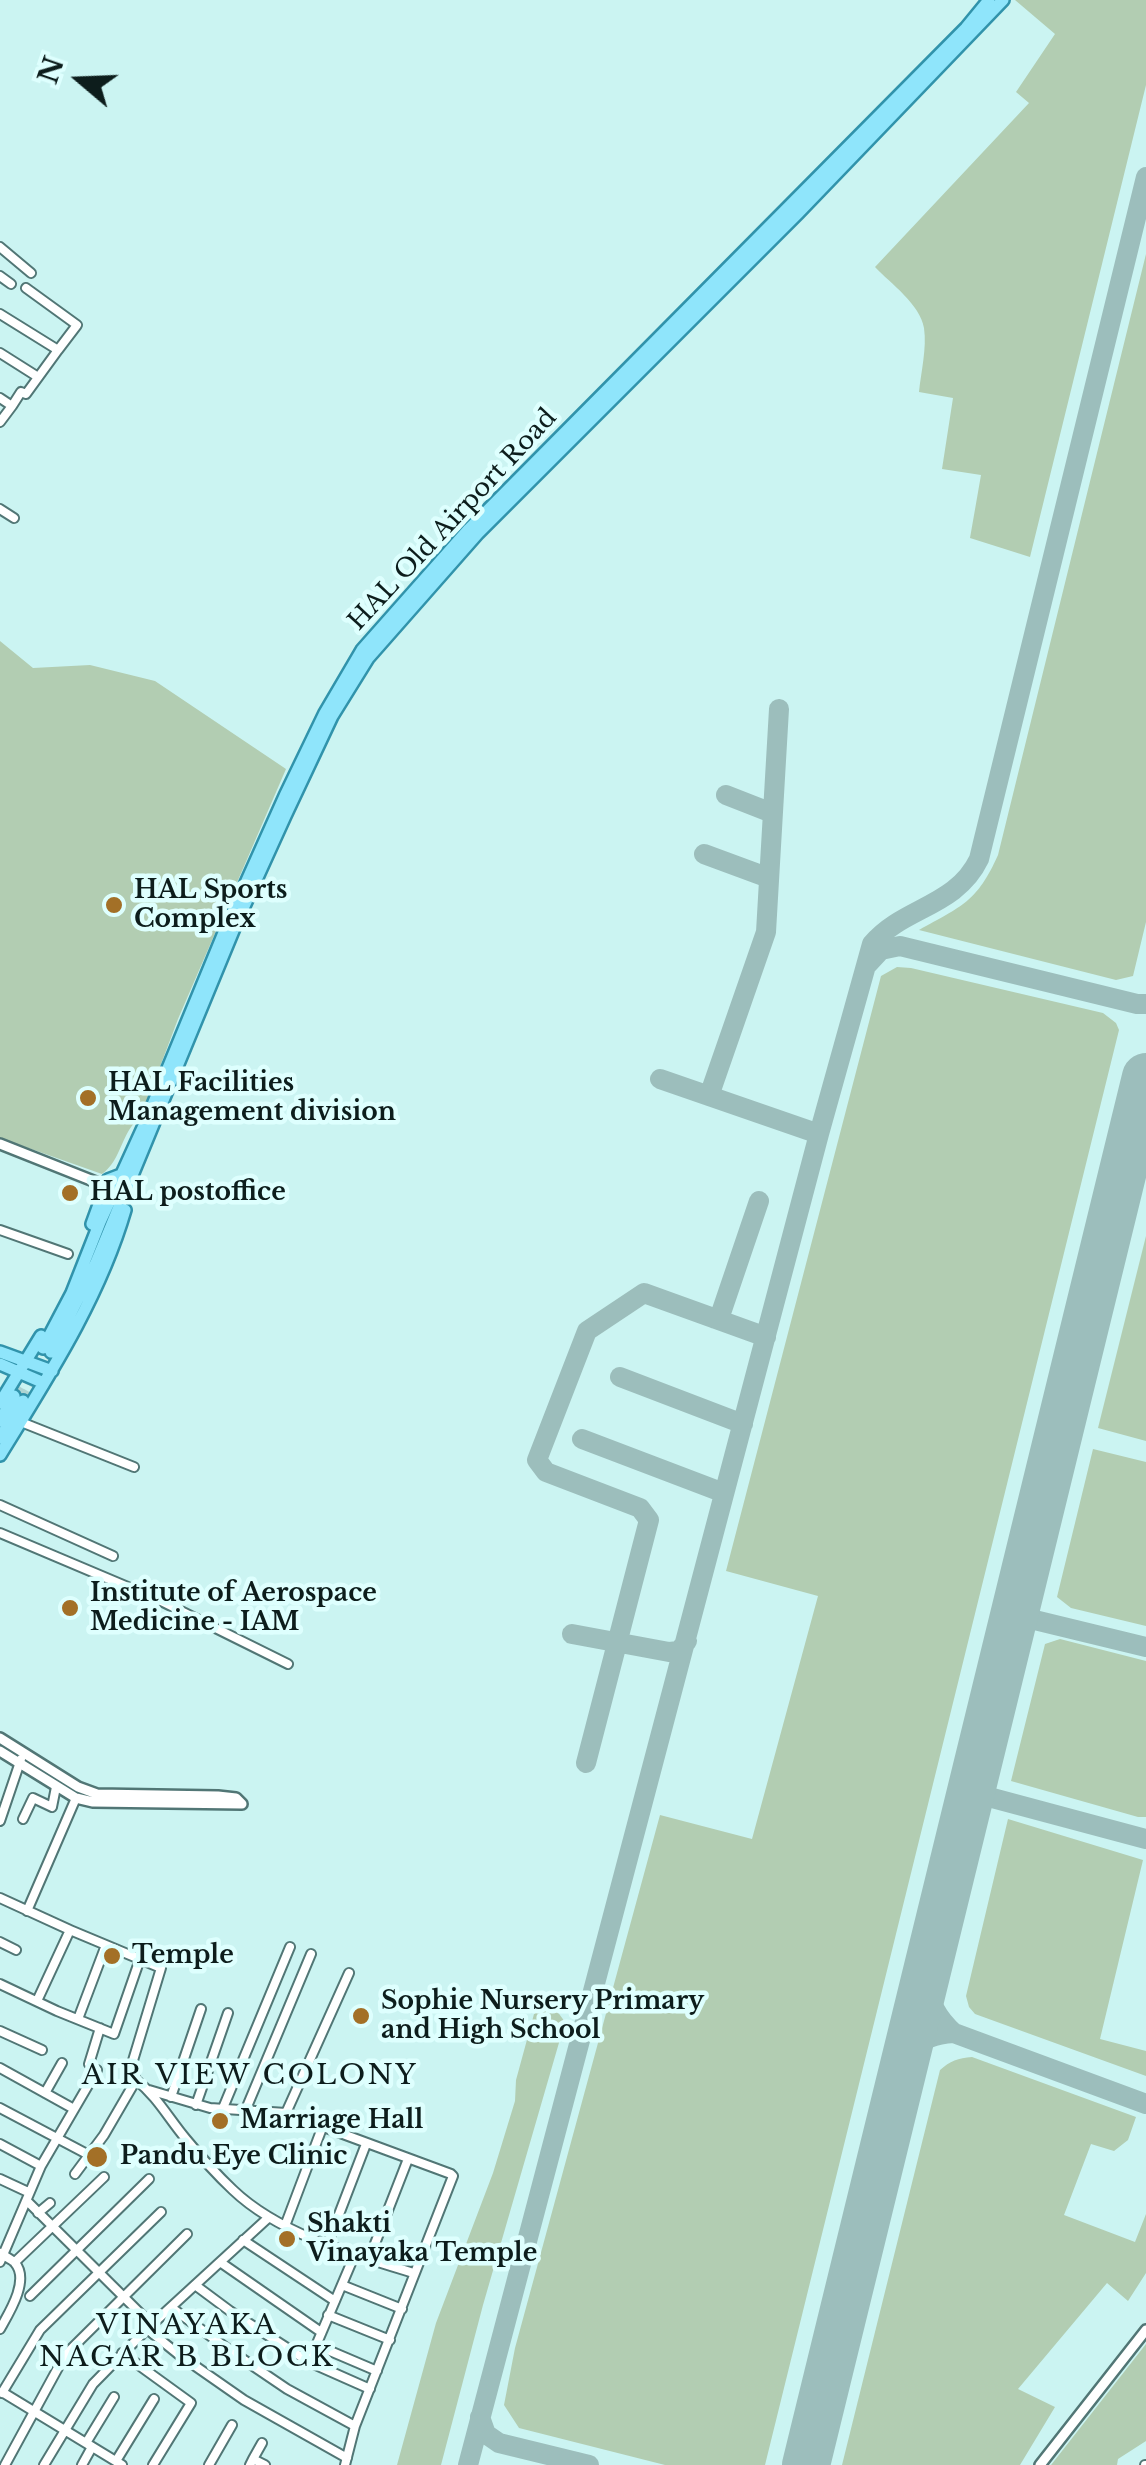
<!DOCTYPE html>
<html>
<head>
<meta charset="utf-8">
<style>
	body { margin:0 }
	#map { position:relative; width:1146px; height:2465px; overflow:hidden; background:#cbf4f2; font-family:"Libre Baskerville",serif }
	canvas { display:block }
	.north { position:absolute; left:30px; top:30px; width:100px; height:100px; -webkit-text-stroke:8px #defffe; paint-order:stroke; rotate:289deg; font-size:28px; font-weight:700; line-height:40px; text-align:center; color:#0d1d1c }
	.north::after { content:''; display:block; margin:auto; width:35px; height:45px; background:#0d1d1c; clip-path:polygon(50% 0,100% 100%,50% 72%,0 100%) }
</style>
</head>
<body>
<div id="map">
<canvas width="1146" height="2465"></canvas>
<div class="north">N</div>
</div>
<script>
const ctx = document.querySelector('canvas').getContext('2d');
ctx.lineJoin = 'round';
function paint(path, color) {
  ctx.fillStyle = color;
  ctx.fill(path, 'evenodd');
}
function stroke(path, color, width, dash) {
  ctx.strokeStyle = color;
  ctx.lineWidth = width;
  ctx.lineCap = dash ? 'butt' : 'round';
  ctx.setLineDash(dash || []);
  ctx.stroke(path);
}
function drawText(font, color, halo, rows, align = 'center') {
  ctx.font = font + ' "Libre Baskerville",serif';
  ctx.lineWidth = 9;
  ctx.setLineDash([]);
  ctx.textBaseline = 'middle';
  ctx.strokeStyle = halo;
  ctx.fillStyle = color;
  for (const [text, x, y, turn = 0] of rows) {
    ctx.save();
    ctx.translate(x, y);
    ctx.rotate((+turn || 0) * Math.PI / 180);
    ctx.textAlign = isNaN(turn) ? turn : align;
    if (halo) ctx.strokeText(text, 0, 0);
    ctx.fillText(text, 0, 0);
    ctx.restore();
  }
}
paint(new Path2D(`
	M1015,0H1146V85L1030,557L970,538L981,475L942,469L953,398L919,392C921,372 927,348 924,328C920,304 891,284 875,267L1029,103L1016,92L1055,34Z
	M1146,254V922L1133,976L1116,980L919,930C962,906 977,902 998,855Z
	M0,641L33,668L90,665L155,681L286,769L178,1019L141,1117C121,1131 122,1160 102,1174L0,1138Z
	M897,967L911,968L1103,1013L1116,1023L1119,1030L765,2465H665L519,2428L504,2405L515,2348L660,1815L752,1839L818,1596L726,1571L881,976Z
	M1146,1236V1441L1098,1428Z
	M1093,1449L1146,1462V1626L1071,1608L1057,1597Z
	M1060,1639L1146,1661V1817H1138L1011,1781L1045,1644Z
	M1008,1819L1143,1860L1100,2039L1146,2051V2076L975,2014L969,2007L966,1996Z
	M544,2007L557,2011L565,2022L483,2305L441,2465H397L436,2323L493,2173L515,2101L516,2080L534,2014Z
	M972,2057L1136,2117L1128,2140L1114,2151L1091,2144L1064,2215L1135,2242L1146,2214V2273L1128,2301L1107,2283L1018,2389L1055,2407L1020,2465H842L940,2070C950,2061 958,2058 972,2057Z
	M1146,2344V2441L1118,2459L1117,2465H1051Z`), '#b2cdb2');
stroke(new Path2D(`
	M726,795L772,813
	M704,854L769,878
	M868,964L881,950L900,946L1137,1004H1146
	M660,1079L819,1134
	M709,1096L766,932L779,709
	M715,1319L721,1313L759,1201
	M620,1377L743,1424
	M582,1439L724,1493
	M1014,1615L1146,1647
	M572,1634L669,1652L679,1651L687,1641
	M586,1763L649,1520L640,1508L546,1472L537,1460L587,1331L644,1293L766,1337
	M970,1792L1146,1839
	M925,1980C930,2003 937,2018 954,2033
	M908,2054C923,2039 933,2034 954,2033L1146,2104
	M480,2417L486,2434L499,2443L589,2465
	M468,2465L819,1134L872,944C903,907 956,907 979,859L1146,177`), '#9cbebc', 20);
stroke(new Path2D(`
	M806,2465L1146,1077`), '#9cbebc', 48);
stroke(new Path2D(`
	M14,1396L43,1348
	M23,1401L51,1352`), '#aed4d2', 11, [11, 5.5]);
const minor = new Path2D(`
	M0,247L31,273
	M0,276L11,284
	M26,288L77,325L58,350
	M0,314L58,350L26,394L21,392L12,406L0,398
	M0,353L38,377
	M0,422L12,406
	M0,509L14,518
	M0,1230L68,1254
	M21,1422L134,1467
	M0,1505L113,1556
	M0,1533L161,1601L288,1664
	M23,1819L33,1798L52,1807L56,1787
	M0,1821L21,1759
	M0,1898L70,1930L161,1968L131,2067L136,2080
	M27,1911L76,1798
	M0,1942L16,1950
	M0,1984L57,2011L114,2034L140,1959
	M37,2001L70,1930
	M78,2019L106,1945
	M0,2031L42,2050
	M89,2064L100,2028
	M0,2068L74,2109
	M136,2080C157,2096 169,2119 186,2139C200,2156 216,2174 233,2190C279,2234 354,2255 414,2273
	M149,2090L210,2108L286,2113L451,2174L453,2176L355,2426L345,2465
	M45,2093L62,2063
	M171,2097L201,2009
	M196,2105L228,2013
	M0,2108L87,2154
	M223,2108L290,1947
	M246,2109L311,1954
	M286,2113L349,1973
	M0,2144L41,2166
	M75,2174L104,2135L136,2080
	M0,2179L28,2192
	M27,2201L152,2325
	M38,2213L50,2203
	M285,2226L322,2128
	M243,2240L335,2301
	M328,2243L366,2144
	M0,2253C1,2254 14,2261 15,2263C30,2280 9,2313 0,2329
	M369,2259L408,2159
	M0,2262L41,2166L97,2070
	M15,2262L104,2177
	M220,2262L321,2332
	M195,2285L230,2311L309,2362L370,2389
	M342,2285L402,2309
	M30,2296L149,2179
	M172,2308L228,2349L287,2389L355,2426
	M328,2315L390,2340
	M147,2329L178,2354L244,2400L347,2458
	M316,2345L377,2371
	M122,2353L191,2403L153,2465
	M309,2362L355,2254
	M2,2392L122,2465
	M2,2393L40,2330L161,2212
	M86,2443L114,2397
	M253,2459L262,2443
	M116,2461L154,2399
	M5,2465L65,2355L187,2234
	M44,2465L93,2384L147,2329L268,2218
	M82,2465L92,2447
	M209,2465L232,2425
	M250,2465L253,2459L265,2465
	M1145,2465H1146`);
const tertiary = new Path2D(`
	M0,1144L106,1186
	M0,1738L78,1787L97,1794L218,1796L236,1798L242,1804
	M0,1751L76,1798L93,1802L242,1804
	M1040,2465L1146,2330`);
const primary = new Path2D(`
	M92,1224L108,1180L121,1175
	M43,1348L72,1293L100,1222L147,1119L228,923L285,796L325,713L362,650L469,529L966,28L989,0
	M0,1352L52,1371
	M51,1352L95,1265L235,926L285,816L332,716L368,658L478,533L798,213L1003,0
	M0,1364L44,1383
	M0,1403L41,1336
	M0,1421L14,1396
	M0,1438L23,1401
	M0,1455C48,1377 99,1299 125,1210`);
stroke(minor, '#517675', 12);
stroke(tertiary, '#517675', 14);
stroke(primary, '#3193ab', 16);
stroke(minor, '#fff', 8);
stroke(tertiary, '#fff', 9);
stroke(primary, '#8fe5fb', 11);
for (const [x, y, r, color] of [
	[114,905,10,"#a37027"],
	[88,1098,10,"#a37027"],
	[70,1193,10,"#a37027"],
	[70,1608,10,"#a37027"],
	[112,1956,10,"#a37027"],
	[361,2016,10,"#a37027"],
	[220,2121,10,"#a37027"],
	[97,2157,12,"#a37027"],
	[287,2239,10,"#a37027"]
]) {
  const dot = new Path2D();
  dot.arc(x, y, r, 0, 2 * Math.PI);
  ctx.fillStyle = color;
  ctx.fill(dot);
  stroke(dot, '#defffe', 4);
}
drawText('25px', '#0d1d1c', '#defffe', [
	["HAL Old Airport Road",453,520,-47]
]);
drawText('bold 25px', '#0d1d1c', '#defffe', [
	["HAL Sports",134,891],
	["Complex",134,920],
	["HAL Facilities",108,1084],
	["Management division",108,1113],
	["HAL postoffice",90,1193],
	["Institute of Aerospace",90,1594],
	["Medicine - IAM",90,1623],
	["Temple",132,1956],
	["Sophie Nursery Primary",381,2002],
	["and High School",381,2031],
	["Marriage Hall",240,2121],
	["Pandu Eye Clinic",120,2157],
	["Shakti",307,2225],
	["Vinayaka Temple",307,2254]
], 'left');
ctx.letterSpacing = '2.5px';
drawText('28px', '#0d1d1c', '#defffe', [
	["AIR VIEW COLONY",250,2076],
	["VINAYAKA",187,2326],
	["NAGAR B BLOCK",187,2358]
]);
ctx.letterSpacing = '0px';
</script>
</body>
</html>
